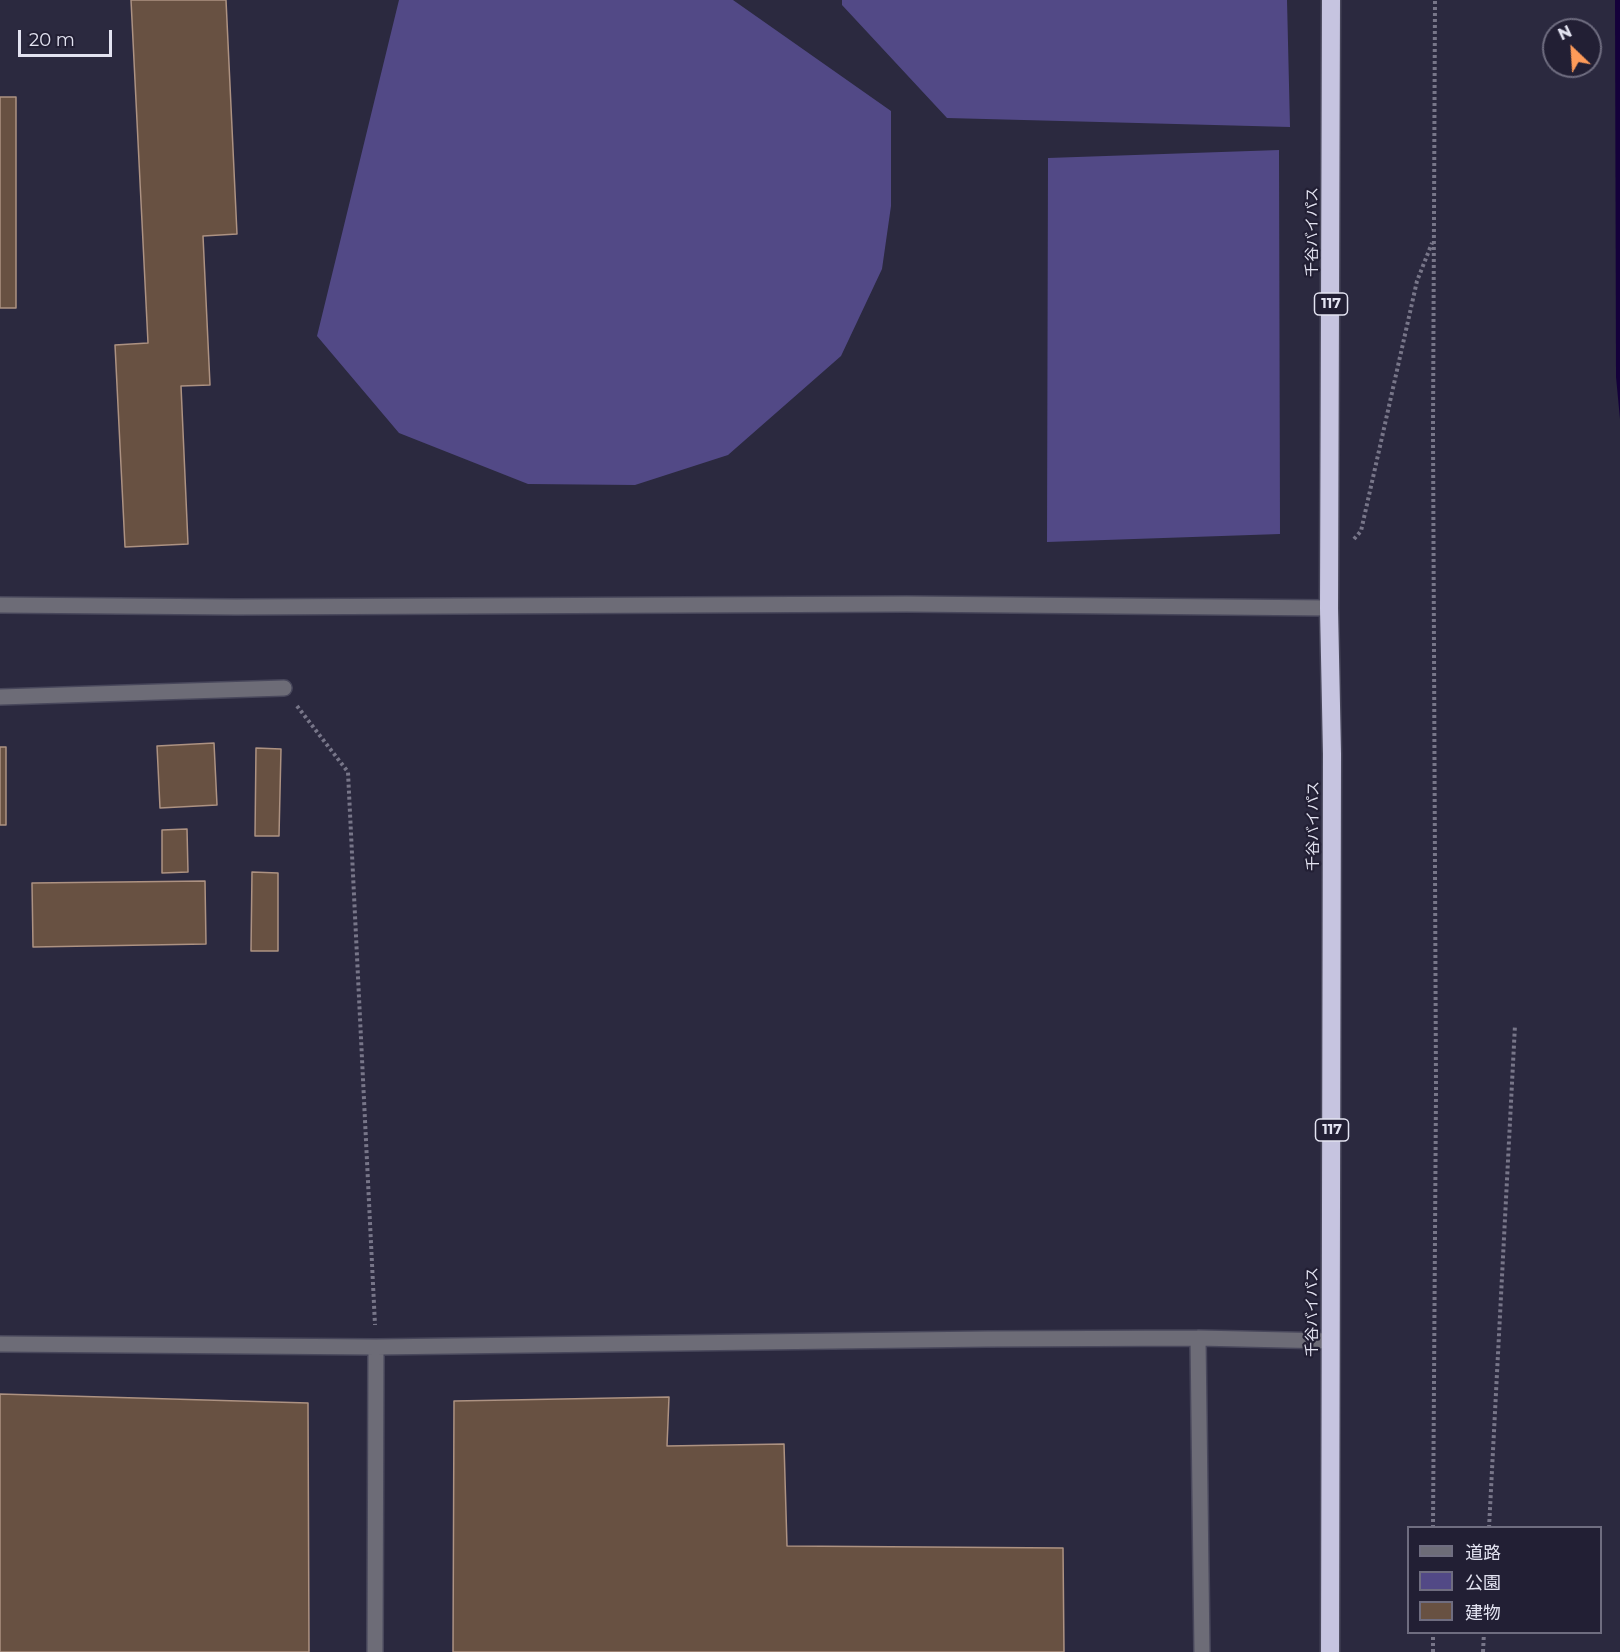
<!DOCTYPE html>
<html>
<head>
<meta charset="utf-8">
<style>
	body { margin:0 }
	#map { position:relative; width:1620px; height:1652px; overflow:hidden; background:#2b293f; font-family:Montserrat,"Noto Sans JP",sans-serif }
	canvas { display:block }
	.legend { position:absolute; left:1407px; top:1526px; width:195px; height:108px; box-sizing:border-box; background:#221f34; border:2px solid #6f6d80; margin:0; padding:8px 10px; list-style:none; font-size:18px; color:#e3e3f1 }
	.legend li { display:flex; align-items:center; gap:12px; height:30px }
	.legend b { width:30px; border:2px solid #6f6d80 }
	.north { position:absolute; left:1542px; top:18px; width:60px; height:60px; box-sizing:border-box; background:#221f34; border:2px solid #6f6d80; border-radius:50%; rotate:335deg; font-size:16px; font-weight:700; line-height:24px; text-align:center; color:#e3e3f1 }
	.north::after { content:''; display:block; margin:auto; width:21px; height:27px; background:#fe9b59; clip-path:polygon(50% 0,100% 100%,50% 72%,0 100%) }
	.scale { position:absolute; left:18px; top:30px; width:94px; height:27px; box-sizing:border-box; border:3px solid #e3e3f1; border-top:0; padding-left:8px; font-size:18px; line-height:21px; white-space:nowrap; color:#e3e3f1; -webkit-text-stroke:4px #221f34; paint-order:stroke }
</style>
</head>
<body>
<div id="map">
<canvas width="1620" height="1652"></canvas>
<ul class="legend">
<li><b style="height:8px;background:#6d6c77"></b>道路</li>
<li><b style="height:16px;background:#524986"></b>公園</li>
<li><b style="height:16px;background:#685142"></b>建物</li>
</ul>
<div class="north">N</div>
<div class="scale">20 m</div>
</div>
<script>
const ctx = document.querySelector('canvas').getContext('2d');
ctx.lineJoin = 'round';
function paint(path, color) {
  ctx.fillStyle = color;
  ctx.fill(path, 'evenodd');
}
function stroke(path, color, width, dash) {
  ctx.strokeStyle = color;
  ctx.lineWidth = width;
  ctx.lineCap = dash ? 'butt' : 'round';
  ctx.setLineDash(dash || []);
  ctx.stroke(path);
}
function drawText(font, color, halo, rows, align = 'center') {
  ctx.font = font + ' Montserrat,"Noto Sans JP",sans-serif';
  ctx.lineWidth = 4.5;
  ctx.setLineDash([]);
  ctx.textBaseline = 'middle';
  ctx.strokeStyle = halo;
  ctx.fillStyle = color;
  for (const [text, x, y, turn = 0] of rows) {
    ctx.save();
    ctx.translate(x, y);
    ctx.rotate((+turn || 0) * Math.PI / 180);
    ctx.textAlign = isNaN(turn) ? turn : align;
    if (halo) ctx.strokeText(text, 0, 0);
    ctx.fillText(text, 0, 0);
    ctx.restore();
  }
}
paint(new Path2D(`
	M399,0H733L891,111V206L882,269L841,356L728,455L635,485L528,484L399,433L317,336Z
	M842,0H1287L1290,127L947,118L842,5Z
	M1279,150L1280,534L1047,542L1048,158Z`), '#524986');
paint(new Path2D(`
	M1615,0H1620V419L1616,377Z`), '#14003a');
const building = new Path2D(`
	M131,0H226L237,234L203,236L210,385L181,386L188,544L125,547L115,345L148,343Z
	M0,97H16V308H0Z
	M214,743L217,805L160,808L157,746Z
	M0,747H6V825H0Z
	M256,748L281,749L279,836H255Z
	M187,829L188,872L162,873V830Z
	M252,872L278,873V951H251Z
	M205,881L206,944L33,947L32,883Z
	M0,1394L308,1403L309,1652H0Z
	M669,1397L667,1446L784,1444L787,1546L1063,1548L1064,1652H453L454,1401Z`);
paint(building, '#685142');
stroke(building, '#ad9282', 1.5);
const minor = new Path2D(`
	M0,605L236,607L907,604L1329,608
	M0,697L284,688
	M1198,1338L1202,1652
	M0,1344L376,1347L987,1339L1198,1338L1331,1341
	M375,1652L376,1347`);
const highway = new Path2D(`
	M1330,1652L1332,754L1329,608L1331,0`);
stroke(minor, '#48475b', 18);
stroke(highway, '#48475b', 21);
stroke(new Path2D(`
	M1354,539L1361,531L1417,281L1432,243
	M297,706L348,772L375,1325
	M1433,1528L1436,1090L1433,431L1435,0
	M1489,1528L1515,1025
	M1433,1652V1632
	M1483,1652L1484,1632`), '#787689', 4, [3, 3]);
stroke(minor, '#6d6c77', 15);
stroke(highway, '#c6c4e0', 18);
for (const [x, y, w] of [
	[1331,304,33],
	[1332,1130,33]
]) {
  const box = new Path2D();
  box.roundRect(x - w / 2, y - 11, w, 22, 4.5);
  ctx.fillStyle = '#221f34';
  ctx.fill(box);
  stroke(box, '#e3e3f1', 1.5);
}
drawText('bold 14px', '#e3e3f1', null, [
	["117",1331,304],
	["117",1332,1130]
]);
drawText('15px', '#e3e3f1', '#221f34', [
	["千谷バイパス",1313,232,-90],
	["千谷バイパス",1314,826,-90],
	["千谷バイパス",1313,1312,-90]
]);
</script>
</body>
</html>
